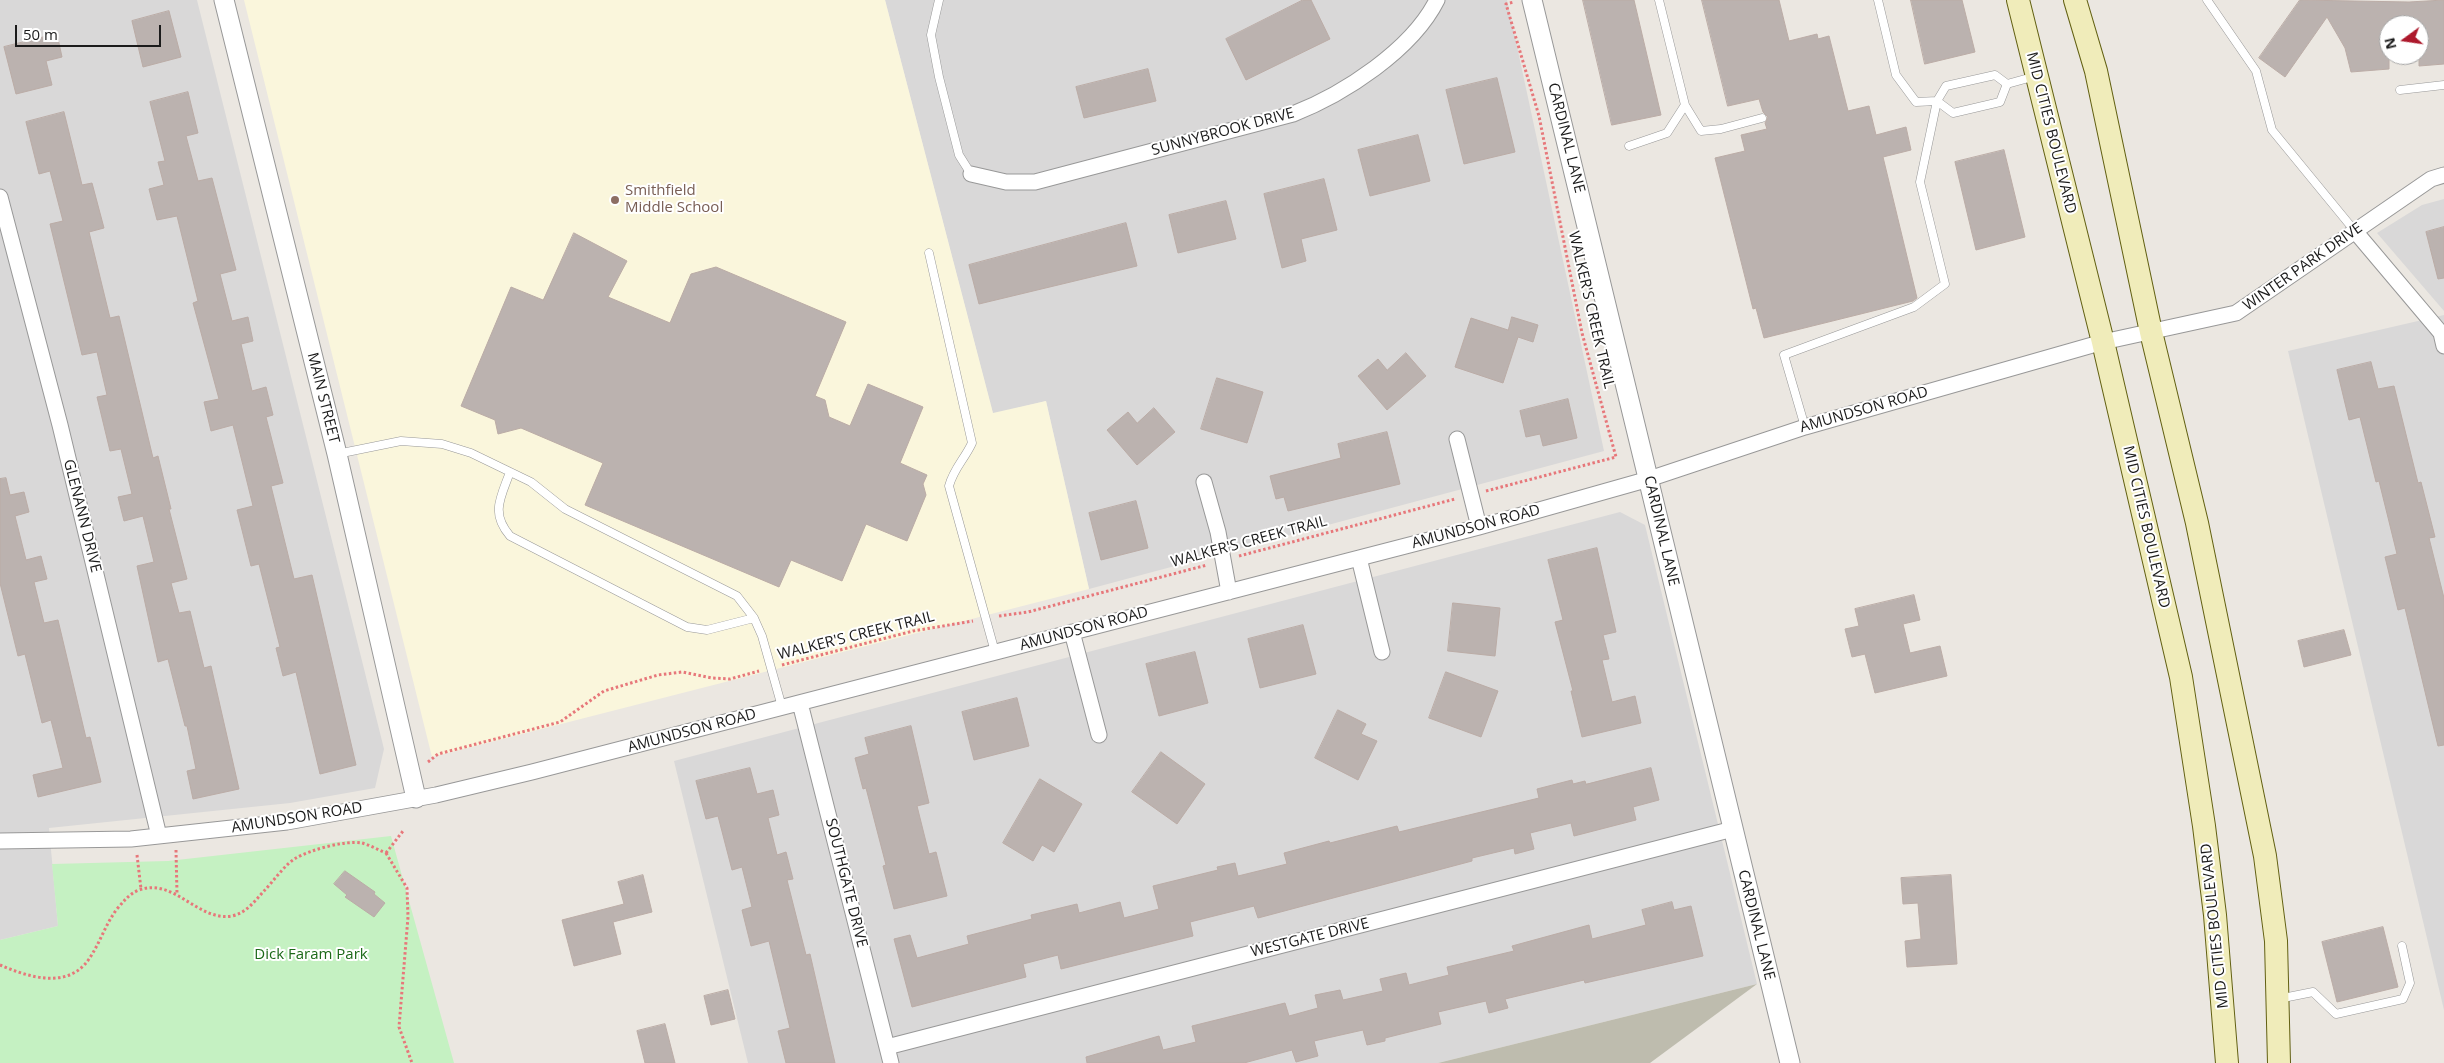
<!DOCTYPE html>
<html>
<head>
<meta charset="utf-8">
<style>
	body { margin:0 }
	#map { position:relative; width:2444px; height:1063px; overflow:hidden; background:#ebe7e1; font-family:"Open Sans",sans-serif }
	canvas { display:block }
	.north { position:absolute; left:2379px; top:15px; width:50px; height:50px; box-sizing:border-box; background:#fff; border:1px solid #a4a4a4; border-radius:50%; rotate:256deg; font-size:14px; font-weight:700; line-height:20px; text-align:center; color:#1b1b1b }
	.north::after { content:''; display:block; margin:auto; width:18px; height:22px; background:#ad192c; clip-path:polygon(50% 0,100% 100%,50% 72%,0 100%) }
	.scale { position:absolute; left:15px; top:25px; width:146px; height:22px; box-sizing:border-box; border:2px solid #1b1b1b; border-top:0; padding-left:6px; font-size:15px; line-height:18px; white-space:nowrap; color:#1b1b1b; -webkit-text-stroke:4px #fff; paint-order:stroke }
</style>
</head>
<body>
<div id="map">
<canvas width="2444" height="1063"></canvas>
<div class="north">N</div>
<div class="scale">50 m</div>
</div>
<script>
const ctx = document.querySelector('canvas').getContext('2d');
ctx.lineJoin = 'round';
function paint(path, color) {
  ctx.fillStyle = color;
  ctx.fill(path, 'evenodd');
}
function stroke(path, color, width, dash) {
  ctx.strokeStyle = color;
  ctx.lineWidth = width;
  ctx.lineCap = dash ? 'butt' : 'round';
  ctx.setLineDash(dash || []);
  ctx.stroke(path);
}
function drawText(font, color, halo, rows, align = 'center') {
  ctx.font = font + ' "Open Sans",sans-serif';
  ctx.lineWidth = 4;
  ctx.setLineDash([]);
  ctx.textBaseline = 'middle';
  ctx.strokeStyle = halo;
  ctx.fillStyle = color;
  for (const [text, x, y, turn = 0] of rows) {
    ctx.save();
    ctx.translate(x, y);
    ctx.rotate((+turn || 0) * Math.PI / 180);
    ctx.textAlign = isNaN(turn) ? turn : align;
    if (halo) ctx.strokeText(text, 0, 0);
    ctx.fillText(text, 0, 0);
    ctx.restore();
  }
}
paint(new Path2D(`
	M0,0H197L384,749L375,788L290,803L49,828L58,926L0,940Z
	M885,0H1507L1604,451L1089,589L1046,401L993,414Z
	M2444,199V311L2377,233L2422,205Z
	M2444,315V1010L2288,351Z
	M1620,512L1645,525L1757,984L1438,1063H748L674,761Z`), '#d9d8d8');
paint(new Path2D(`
	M244,0H885L993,413L1046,401L1089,589L432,757Z`), '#faf6dc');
paint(new Path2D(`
	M1757,984L1650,1063H1438Z`), '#bebcae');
paint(new Path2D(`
	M391,836L454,1063H0V940L58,926L52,864L168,861Z`), '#c5f1c2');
const building = new Path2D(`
	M1303,0H1311L1330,39L1246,80L1226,39Z
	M1583,0H1634L1661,115L1612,125Z
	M1702,0H1779L1789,41L1817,34L1818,39L1829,36L1848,111L1869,106L1876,135L1906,127L1911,150L1883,157L1917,298L1913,301L1764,338L1756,308L1753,309L1715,158L1745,151L1741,135L1767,129L1765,123L1768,117L1763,112L1759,99L1728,106Z
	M1911,0H1962L1975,52L1925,64Z
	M2300,0L2409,2L2444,0V64L2419,66V25H2389V69L2351,72L2345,48L2327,17L2285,77L2259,58Z
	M169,11L181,57L143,67L132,21Z
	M57,34L62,57L46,61L52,85L16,94L4,47Z
	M1148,69L1156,101L1084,118L1076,87Z
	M1497,78L1515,152L1464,164L1446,90Z
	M188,92L198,133L186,136L198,181L212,178L236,270L220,274L232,321L248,317L253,341L241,344L252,391L266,387L273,415L266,417L283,483L271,486L294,579L312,575L356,765L320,774L296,672L283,676L276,648L280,647L259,564L251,566L237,510L253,506L233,425L211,431L204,402L219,399L193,303L198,301L177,216L157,220L149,189L164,185L158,162L165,161L150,102Z
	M64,112L82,185L92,183L104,228L89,232L110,318L119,316L153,458L158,456L171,509H169L187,579L171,583L179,613L190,611L204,668L211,666L239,789L193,799L187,771L196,769L187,726H185L168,659L158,662L137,566L154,562L143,516L124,521L118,497L132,494L121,449L110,451L97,397L107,395L97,352L82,355L50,224L63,221L50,171L39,174L26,122Z
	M1418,135L1430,181L1370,196L1358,150Z
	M2004,150L2025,237L1976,250L1955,162Z
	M1324,179L1337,230L1301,239L1306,261L1282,268L1264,194Z
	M1226,201L1236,239L1178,253L1169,215Z
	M1126,223L1137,266L979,304L969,265Z
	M2444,227V278L2438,279L2426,232Z
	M574,233L627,261L608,297L670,323L691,274L716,267L846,322L815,396L825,400L829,417L850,426L868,384L923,407L900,463L927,475L923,484L926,495L907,541L866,524L842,581L791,560L779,587L585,505L603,463L521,428L498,434L495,420L461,406L511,287L543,300Z
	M1512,317L1538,325L1533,342L1518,337L1503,383L1455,367L1471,318L1508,330Z
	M1406,353L1426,376L1387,410L1358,376L1378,359L1387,370Z
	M2371,362L2378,389L2394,386L2418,483L2421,482L2435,537L2429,538L2444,598V745L2438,746L2405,608L2398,610L2385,557L2397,554L2379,481L2376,482L2360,417L2349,420L2337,370Z
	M1217,378L1263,392L1247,443L1201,429Z
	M1568,399L1577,438L1543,446L1540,434L1526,437L1520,411Z
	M1154,408L1175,432L1137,465L1107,430L1128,412L1137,423Z
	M1387,432L1400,484L1288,511L1284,497L1276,499L1270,476L1341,458L1338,444Z
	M6,478L10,495L24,492L29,512L15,516L26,560L41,556L47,579L34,582L44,623L58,620L86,738L90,737L101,782L38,797L33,775L63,768L51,720L42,723L25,654L18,656L0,583V479Z
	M1136,501L1148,548L1101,560L1089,513Z
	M1597,548L1616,632L1603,635L1609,659L1602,660L1612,702L1635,696L1641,723L1582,737L1571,691H1573L1555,622L1563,620L1548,560Z
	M1914,595L1920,620L1903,624L1910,653L1940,646L1947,676L1875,693L1865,654L1852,657L1845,629L1859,626L1855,609Z
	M1453,603L1500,608L1495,656L1448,651Z
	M1303,625L1316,674L1260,688L1248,639Z
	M2344,630L2351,655L2304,667L2298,641Z
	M1195,652L1208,703L1159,716L1146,664Z
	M1446,672L1498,691L1481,737L1429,718Z
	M1017,698L1029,746L974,760L962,712Z
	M1338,710L1366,724L1361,734L1377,741L1358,780L1315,758Z
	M911,726L929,803L917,806L929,854L936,852L947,896L894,909L883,866L886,865L866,788L863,789L855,758L869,754L865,738Z
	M1161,752L1205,784L1177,824L1132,792Z
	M750,768L757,794L773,790L779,815L768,818L777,855L786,852L793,879L787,880L806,955L810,954L835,1063H786L778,1031L790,1028L769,941L751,946L742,910L752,907L742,867L732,870L718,816L706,819L696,781Z
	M1651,768L1659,800L1633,807L1636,820L1574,836L1571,823L1530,833L1534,849L1515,854L1514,848L1472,858V861L1258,918L1254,906L1190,922L1193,936L1061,969L1058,955L1023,964L1026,977L912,1007L894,939L910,935L917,958L969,944L967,936L1032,919L1031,915L1077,904L1079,913L1120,902L1124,918L1159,909L1153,886L1218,870L1217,867L1235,863L1238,876L1287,864L1284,853L1329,841L1330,843L1397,826L1399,832L1539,798L1537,789L1572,780L1573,784L1585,781L1586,784Z
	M1040,779L1082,804L1054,852L1042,845L1033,861L1003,843Z
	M345,871L375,892L374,894L385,903L374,917L345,897L347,895L334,884Z
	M643,875L652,912L613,922L621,954L574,966L562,920L624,904L618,882Z
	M1951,875L1957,964L1907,967L1905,941L1921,939L1918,903L1903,904L1901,878Z
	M1672,902L1674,910L1691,906L1703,956L1585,983L1584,980L1505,999L1508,1008L1489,1013L1486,1001L1438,1012L1441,1024L1385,1038V1041L1367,1045L1363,1030L1314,1041L1318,1056L1296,1062L1292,1050L1244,1063H1087L1086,1057L1159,1036L1163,1050L1196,1042L1192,1026L1285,1003L1289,1016L1318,1008L1315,995L1340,990L1343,1000L1383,991L1380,979L1406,973L1409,985L1449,975L1447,967L1514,951L1512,946L1589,925L1592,939L1646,925L1642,910Z
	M2383,927L2398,987L2337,1002L2322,942Z
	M728,990L735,1019L711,1025L704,996Z
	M665,1024L675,1063H645L637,1031Z`);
paint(building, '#bbb2af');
stroke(building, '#bbaca6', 1);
const service = new Path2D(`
	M939,0L931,35L939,77L959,155L971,174
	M1659,0L1685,105L1701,131L1721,129L1762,118
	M2207,0L2256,71L2272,130L2354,230
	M2007,84L1995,75L1946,86L1937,101L1953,113L2000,102L2007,84L2036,76
	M2400,90L2444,85
	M1629,146L1667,133L1685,105
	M929,253L972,443C964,460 954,468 949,486L995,652
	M1805,427L1784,355L1914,307L1945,284L1920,182L1937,101L1916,102L1896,75L1878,0
	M337,454L401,441L442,444L471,453L531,482L565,509L737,596L754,618L762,636L782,707
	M510,472C501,497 490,513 510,536L687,627L707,630L754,618
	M2278,999L2313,992L2336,1014L2403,999L2410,983L2402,946`);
const minor = new Path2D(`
	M971,174L1006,182H1035L1293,114C1344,94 1412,50 1437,0
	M0,197L60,425L159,836
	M2354,230L2441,333L2444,346
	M1457,439L1479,527
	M1204,482L1218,532L1229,592
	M1359,558L1382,652
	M1072,632L1099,735
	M800,703L891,1063
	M0,841L131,839L287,822L436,795L532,772L1479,527L1649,479L1805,427L2103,342L2236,313L2431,179L2444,175
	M887,1047L1733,829`);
const tertiary = new Path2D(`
	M224,0L337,454L416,798
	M1532,0L1790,1063`);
const secondary = new Path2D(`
	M2018,0L2103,342L2181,677L2204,826L2215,915L2227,1063
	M2075,0L2096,71L2151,332L2197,523L2265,856L2276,941L2279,1063`);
stroke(service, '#989898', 9);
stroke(minor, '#989898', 17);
stroke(tertiary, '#989898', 21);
stroke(secondary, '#626012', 24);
stroke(new Path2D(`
	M1486,491L1616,457L1582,333L1539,116L1506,4L1514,2
	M1239,556L1455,499
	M999,616L1028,612L1207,565
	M782,665L913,631L973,621
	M428,762L438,754L560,722L604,691L658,675L682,672L712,678L730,679L759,671
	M176,850L177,894
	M386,853L407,888L408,917L399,1027L412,1063
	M386,853L403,831
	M137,855L141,889
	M0,965C28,977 68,990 89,959C100,943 105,925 117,909C124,901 129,894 139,890C174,877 198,922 232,916C246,913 254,902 264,891C273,882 284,865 296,858C310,850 345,840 362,843C370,845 378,850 386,853`), '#e7777a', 3, [2.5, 2.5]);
stroke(service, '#fff', 8);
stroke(minor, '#fff', 15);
stroke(tertiary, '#fff', 19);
stroke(secondary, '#f0ecba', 22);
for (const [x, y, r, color] of [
	[615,200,5,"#8d6e63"]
]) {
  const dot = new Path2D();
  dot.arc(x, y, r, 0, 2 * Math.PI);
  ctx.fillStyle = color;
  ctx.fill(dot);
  stroke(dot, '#fff', 2);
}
drawText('15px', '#1b1b1b', '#fff', [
	["SUNNYBROOK DRIVE",1223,132,-15],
	["MID CITIES BOULEVARD",2051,133,76],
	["CARDINAL LANE",1566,138,76],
	["WINTER PARK DRIVE",2303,267,-35],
	["WALKER'S CREEK TRAIL",1591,310,77],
	["MAIN STREET",323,398,76],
	["AMUNDSON ROAD",1864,410,-16],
	["GLENANN DRIVE",82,516,76],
	["AMUNDSON ROAD",1476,527,-15],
	["MID CITIES BOULEVARD",2146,527,77],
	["CARDINAL LANE",1661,531,77],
	["WALKER'S CREEK TRAIL",1249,542,-15],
	["AMUNDSON ROAD",1084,629,-15],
	["WALKER'S CREEK TRAIL",856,636,-14],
	["AMUNDSON ROAD",692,731,-15],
	["AMUNDSON ROAD",297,818,-9],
	["SOUTHGATE DRIVE",846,883,76],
	["CARDINAL LANE",1756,925,76],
	["MID CITIES BOULEVARD",2215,926,-96],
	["WESTGATE DRIVE",1310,938,-14]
]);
drawText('15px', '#785e54', '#fff', [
	["Smithfield",625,191],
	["Middle School",625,208]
], 'left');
drawText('15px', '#1c6918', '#fff', [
	["Dick Faram Park",311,955]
]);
</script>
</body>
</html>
